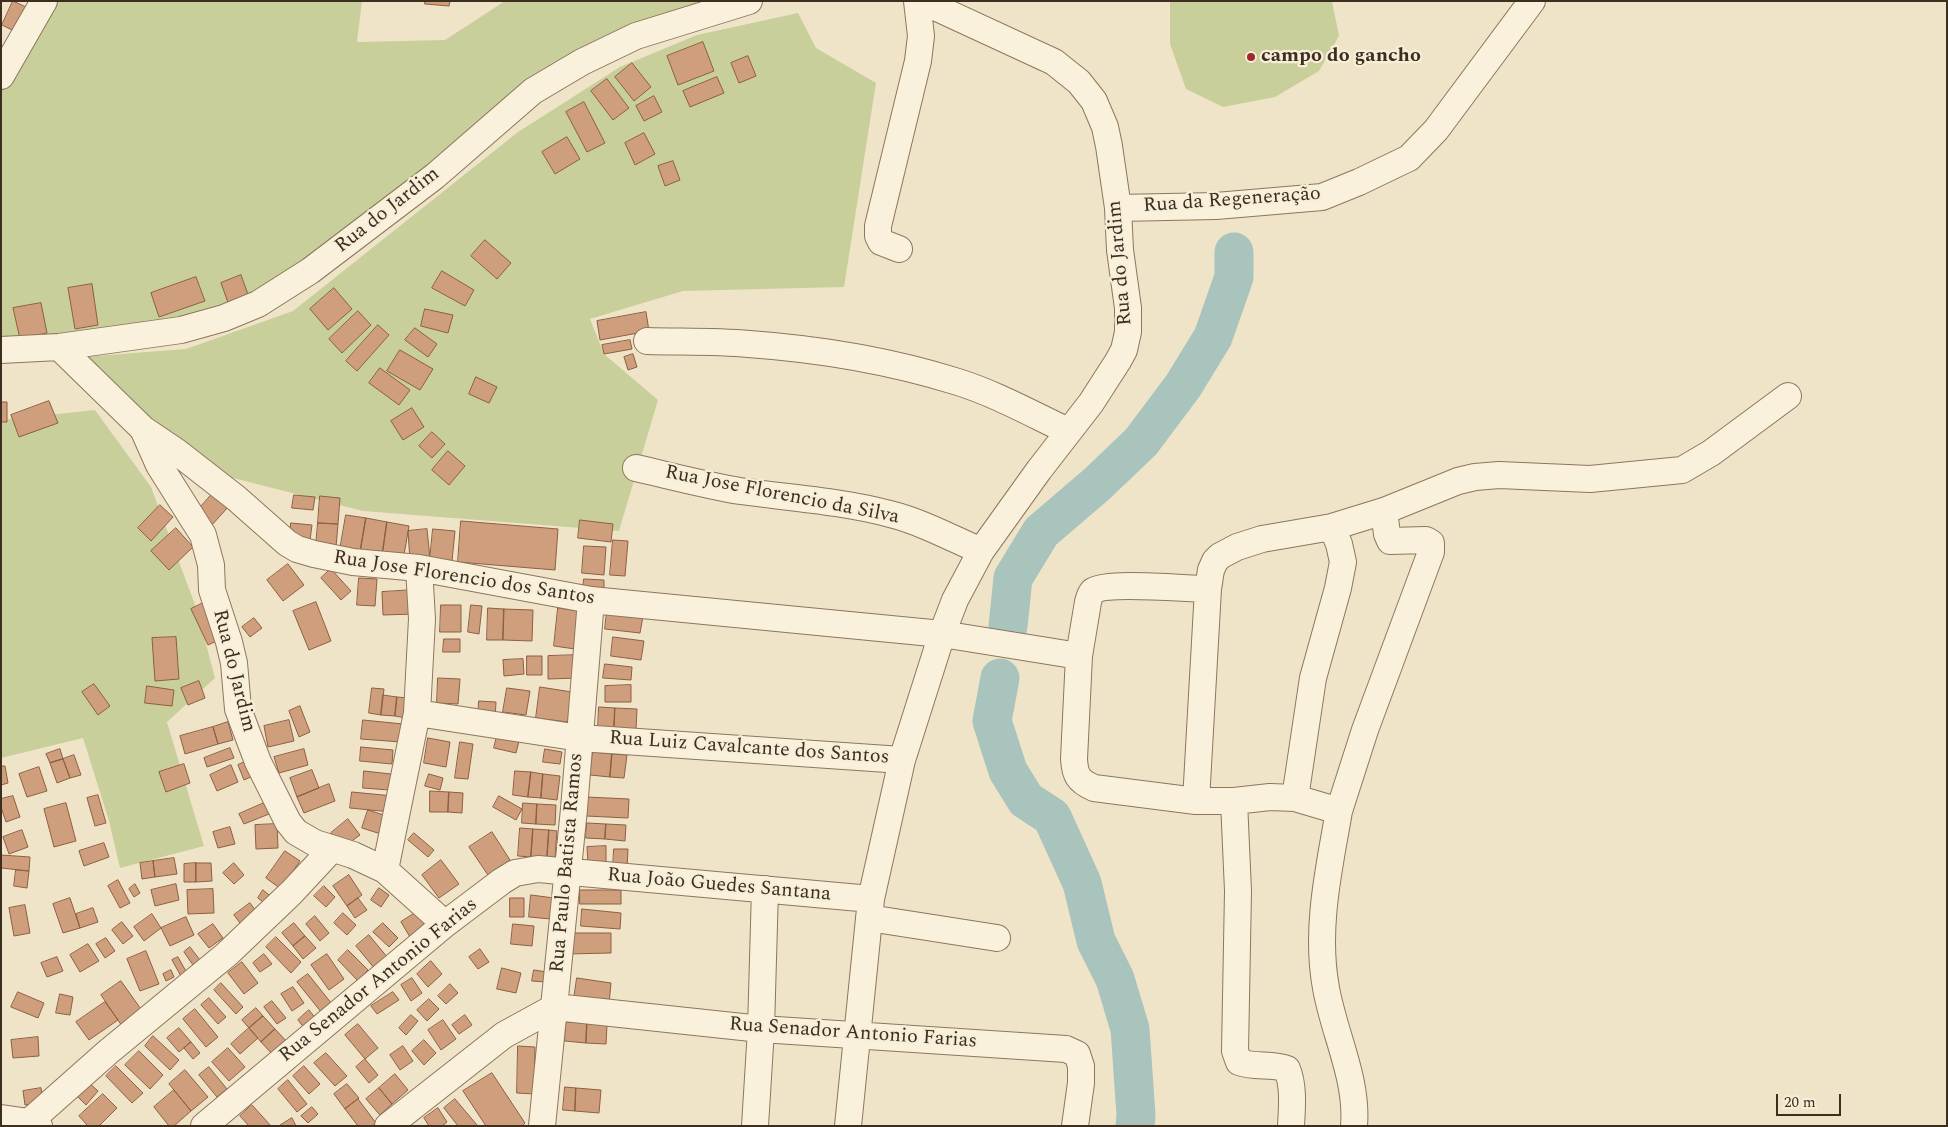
<!DOCTYPE html>
<html>
<head>
<meta charset="utf-8">
<style>
	body { margin:0 }
	#map { position:relative; width:1948px; height:1127px; overflow:hidden; background:#f0e4c8; font-family:Spectral,serif }
	canvas { display:block }
	.frame { position:absolute; inset:0; border:2px solid #3d2e20; pointer-events:none }
	.scale { position:absolute; left:1776px; top:1094px; width:65px; height:22px; box-sizing:border-box; border:2px solid #3d2e20; border-top:0; padding-left:6px; font-size:15px; line-height:18px; white-space:nowrap; color:#3d2e20; -webkit-text-stroke:4px #f7eed8; paint-order:stroke }
</style>
</head>
<body>
<div id="map">
<canvas width="1948" height="1127"></canvas>
<div class="frame"></div>
<div class="scale">20 m</div>
</div>
<script>
const ctx = document.querySelector('canvas').getContext('2d');
ctx.lineJoin = 'round';
function paint(path, color) {
  ctx.fillStyle = color;
  ctx.fill(path, 'evenodd');
}
function stroke(path, color, width, dash) {
  ctx.strokeStyle = color;
  ctx.lineWidth = width;
  ctx.lineCap = dash ? 'butt' : 'round';
  ctx.setLineDash(dash || []);
  ctx.stroke(path);
}
function drawText(font, color, halo, rows, align = 'center') {
  ctx.font = font + ' Spectral,serif';
  ctx.lineWidth = 4.5;
  ctx.setLineDash([]);
  ctx.textBaseline = 'middle';
  ctx.strokeStyle = halo;
  ctx.fillStyle = color;
  for (const [text, x, y, turn = 0] of rows) {
    ctx.save();
    ctx.translate(x, y);
    ctx.rotate((+turn || 0) * Math.PI / 180);
    ctx.textAlign = isNaN(turn) ? turn : align;
    if (halo) ctx.strokeText(text, 0, 0);
    ctx.fillText(text, 0, 0);
    ctx.restore();
  }
}
paint(new Path2D(`
	M43,1H362L357,42L445,40L505,1H727L627,32L308,263L260,293L166,326L1,344V76Z
	M1170,1H1332L1339,36L1319,71L1275,97L1223,107L1186,89L1170,44Z
	M798,13L816,48L876,83L844,287L683,291L590,319L604,354L658,400L619,531L363,511L233,478L147,419L82,357L186,349L293,311L518,132L620,67L697,35Z
	M95,410L151,487L197,610L215,678L167,722L204,846L120,868L109,821L83,738L1,758V420Z`), '#c9cf9b');
stroke(new Path2D(`
	M1008,626L1013,578L1041,532L1097,484L1141,442L1183,386L1213,337L1234,277V252
	M1000,678L992,721L1008,771L1026,800L1052,817L1082,883L1096,941L1115,979L1130,1029L1136,1115L1135,1126`), '#a9c4bc', 39);
const building = new Path2D(`
	M13,1L26,7L14,31L2,25Z
	M425,1H450L449,6L425,4Z
	M703,42L714,71L678,85L667,56Z
	M748,56L756,76L739,83L731,63Z
	M632,63L651,87L634,101L615,77Z
	M717,77L724,93L690,107L683,91Z
	M607,79L629,108L613,120L591,91Z
	M654,96L662,112L644,121L636,106Z
	M584,102L605,143L587,152L566,112Z
	M644,133L655,154L635,165L625,143Z
	M567,137L580,159L555,174L542,152Z
	M673,161L680,180L665,186L658,166Z
	M485,240L511,263L497,279L471,256Z
	M442,271L474,290L465,306L432,288Z
	M241,275L250,300L230,308L221,283Z
	M196,277L205,301L159,317L151,293Z
	M92,284L98,325L75,329L68,288Z
	M334,288L352,309L328,330L310,309Z
	M41,303L47,333L20,339L13,308Z
	M425,309L453,315L448,333L421,326Z
	M358,311L371,325L342,353L329,339Z
	M646,312L649,331L600,340L597,321Z
	M378,325L389,335L357,371L346,361Z
	M415,328L437,344L428,357L405,340Z
	M630,340L632,349L604,354L602,345Z
	M400,350L433,369L420,390L387,371Z
	M633,354L637,367L628,370L624,357Z
	M380,368L410,390L399,405L369,383Z
	M476,377L497,387L489,403L469,394Z
	M49,401L58,423L19,437L11,415Z
	M1,402H7V422H1Z
	M412,408L424,427L403,440L391,421Z
	M432,432L445,444L432,458L419,446Z
	M448,451L465,466L449,485L432,470Z
	M214,492L229,506L211,526L196,512Z
	M294,495L315,497L313,510L292,508Z
	M320,496L340,498L338,524L318,523Z
	M160,505L173,517L151,541L138,528Z
	M346,515L366,518L360,553L340,550Z
	M366,518L387,522L382,557L360,553Z
	M580,520L613,524L611,542L578,538Z
	M461,521L558,529L555,570L458,562Z
	M387,522L409,526L403,561L382,557Z
	M291,523L312,525L310,540L290,538Z
	M318,523L338,524L336,547L316,545Z
	M176,528L193,547L169,570L151,551Z
	M427,529L430,559L410,561L408,531Z
	M433,529L455,531L452,561L430,559Z
	M613,540L628,541L625,576L610,575Z
	M584,546L606,547L604,575L582,573Z
	M288,564L304,585L283,601L267,580Z
	M331,569L351,591L341,600L321,578Z
	M359,578L377,579L375,606L357,605Z
	M584,579L604,580V590L583,589Z
	M414,590L415,614L383,615L382,592Z
	M316,602L331,641L309,650L293,611Z
	M203,603L221,639L208,645L191,609Z
	M441,605H461V632H440Z
	M471,605L482,606L479,634L468,632Z
	M488,608L504,609L503,640H487Z
	M558,608L580,611L575,649L554,646Z
	M504,609L533,610L532,641L503,640Z
	M607,611L643,616L640,633L605,629Z
	M254,618L262,628L250,637L242,627Z
	M176,637L179,679L155,681L152,638Z
	M613,637L644,641L641,660L611,656Z
	M444,639H460V652H443Z
	M578,655V678L548,679V656Z
	M527,656H542V675H527Z
	M523,659L524,674L504,676L503,660Z
	M605,664L632,667L631,680L603,678Z
	M438,678L460,679L458,704L437,703Z
	M199,681L205,698L188,705L181,688Z
	M94,684L110,706L98,715L82,692Z
	M631,685V702H605V686Z
	M147,686L174,690L172,706L145,703Z
	M540,687L572,692L568,722L536,718Z
	M372,688L384,689L381,715L369,713Z
	M507,688L530,691L526,715L503,712Z
	M383,695L397,697L395,716L381,715Z
	M397,697L408,698L406,718L395,716Z
	M479,701L496,702L495,719L478,718Z
	M300,706L310,732L299,737L289,711Z
	M599,707L615,708L614,729L598,728Z
	M615,708L637,709L636,730L614,729Z
	M289,720L294,741L268,747L264,726Z
	M363,720L403,724L401,742L361,739Z
	M228,722L233,740L218,744L213,727Z
	M213,727L218,744L185,754L180,736Z
	M497,736L519,741L516,753L494,748Z
	M428,738L450,742L446,767L424,763Z
	M460,742L473,744L468,779L455,778Z
	M361,747L393,750L392,764L360,761Z
	M230,748L234,758L207,767L204,758Z
	M60,749L63,759L50,763L46,754Z
	M304,749L308,765L279,773L274,757Z
	M545,749L562,752L560,764L543,762Z
	M593,752L612,754L610,777L590,775Z
	M612,754L627,755L624,778L610,777Z
	M74,755L81,775L70,778L63,759Z
	M63,759L70,778L57,783L50,763Z
	M247,761L253,776L244,780L238,765Z
	M184,764L190,783L166,792L159,772Z
	M231,765L238,782L217,791L210,775Z
	M1,766H5L8,783L1,785Z
	M39,767L47,791L27,797L19,774Z
	M312,770L319,788L297,797L290,778Z
	M364,771L391,774L389,790L363,788Z
	M515,771L531,772L528,797L513,795Z
	M531,772L543,774L541,798L528,797Z
	M429,774L443,778L440,790L425,786Z
	M543,774L560,776L557,800L541,798Z
	M329,784L335,801L304,813L297,797Z
	M430,791L449,792L448,812H430Z
	M352,792L393,796L391,812L350,808Z
	M449,792L463,793L462,813L448,812Z
	M98,795L106,823L95,826L87,798Z
	M13,796L20,817L6,822L1,807V799Z
	M499,796L522,809L516,820L493,807Z
	M587,797L629,799L628,818L586,816Z
	M66,803L76,841L54,847L44,809Z
	M264,803L269,814L244,824L239,814Z
	M523,803L537,804L536,824L522,823Z
	M537,804L556,805L555,825L536,824Z
	M368,810L390,817L384,835L362,828Z
	M348,819L360,835L342,848L331,833Z
	M587,823L606,824L605,839L586,838Z
	M277,824L278,848L256,849L255,825Z
	M606,824L626,825L625,841L605,839Z
	M230,827L235,844L218,848L213,832Z
	M520,828L533,829L531,857L518,856Z
	M533,829L549,830L547,858L531,857Z
	M22,830L28,847L9,854L3,837Z
	M549,830L557,831L555,858H547Z
	M492,832L510,860L488,875L469,847Z
	M414,833L434,850L428,857L408,840Z
	M104,843L109,857L84,866L79,851Z
	M606,846V864L588,865L587,847Z
	M614,849H628L627,868L613,867Z
	M285,851L300,861L281,889L266,878Z
	M1,855L30,857L29,871L1,868Z
	M174,858L177,874L155,877L153,861Z
	M441,860L459,884L439,898L422,875Z
	M153,861L155,877L142,879L140,863Z
	M196,863H211L212,881L196,882Z
	M196,863V882H184V864Z
	M234,863L244,875L234,884L223,873Z
	M16,870L29,871L27,888L14,886Z
	M349,875L362,895L347,906L333,886Z
	M118,880L130,903L120,908L108,886Z
	M135,884L140,893L134,897L129,889Z
	M176,884L179,900L155,906L151,890Z
	M324,886L335,897L326,907L314,896Z
	M379,888L389,895L381,907L371,900Z
	M213,889L214,913L188,914L187,890Z
	M263,890L274,899L269,907L258,898Z
	M580,890H621V904H580Z
	M531,895L554,898L551,919L529,917Z
	M70,898L80,928L63,933L53,904Z
	M358,898L367,910L355,918L347,906Z
	M510,898H524V917H510Z
	M250,903L259,915L243,927L234,915Z
	M25,905L30,933L14,936L9,908Z
	M93,908L98,922L80,928L76,914Z
	M582,909L621,913L620,929L581,926Z
	M418,911L427,926L410,937L401,922Z
	M343,913L356,925L347,935L334,923Z
	M152,914L161,928L144,941L134,927Z
	M315,916L329,933L320,941L306,924Z
	M186,917L194,935L170,946L161,928Z
	M122,922L133,936L123,944L112,930Z
	M294,923L305,936L293,946L282,933Z
	M383,923L398,938L389,947L373,932Z
	M213,924L223,938L209,948L198,934Z
	M513,924L534,926L532,946L511,944Z
	M568,933H611V953L568,954Z
	M369,935L388,958L375,969L356,946Z
	M305,936L316,948L303,959L293,946Z
	M276,937L301,962L291,973L266,947Z
	M106,938L115,951L105,958L96,944Z
	M88,944L99,961L80,972L70,955Z
	M190,947L200,960L193,965L184,952Z
	M480,949L489,962L478,969L469,957Z
	M348,950L368,970L358,981L338,960Z
	M146,951L159,984L140,991L127,959Z
	M264,954L272,964L260,972L253,963Z
	M327,954L344,979L329,990L311,965Z
	M57,957L63,971L47,977L41,963Z
	M178,957L188,975L182,978L172,960Z
	M431,961L442,974L428,987L417,974Z
	M242,962L258,983L244,994L228,973Z
	M502,968L521,973L516,993L497,989Z
	M171,970L174,977L166,981L163,974Z
	M534,970L547,972L546,982L532,981Z
	M308,974L332,1004L322,1013L297,982Z
	M412,978L422,993L411,1001L401,985Z
	M577,978L611,983L609,1004L574,999Z
	M121,981L143,1012L122,1026L101,995Z
	M221,983L243,1007L236,1014L214,990Z
	M450,984L458,993L446,1004L438,996Z
	M293,987L304,1003L292,1011L281,994Z
	M18,992L44,1003L38,1018L11,1007Z
	M393,992L399,1000L377,1014L371,1006Z
	M60,994L73,997L70,1015L56,1013Z
	M209,998L226,1017L218,1024L201,1005Z
	M429,999L439,1009L427,1021L417,1010Z
	M272,1001L286,1018L277,1024L264,1007Z
	M105,1002L118,1020L89,1040L76,1022Z
	M256,1008L263,1016L249,1028L242,1020Z
	M195,1009L218,1037L206,1047L183,1019Z
	M309,1010L316,1019L305,1029L298,1020Z
	M411,1015L418,1021L406,1035L399,1028Z
	M465,1015L472,1025L459,1034L452,1025Z
	M263,1016L275,1029L261,1042L249,1028Z
	M443,1020L456,1039L441,1050L428,1030Z
	M566,1022L587,1023L586,1043L565,1041Z
	M587,1023L607,1025L606,1044L586,1043Z
	M358,1024L378,1048L365,1059L345,1035Z
	M179,1028L191,1042L179,1052L167,1038Z
	M249,1028L258,1038L240,1054L231,1044Z
	M275,1029L287,1042L273,1055L261,1042Z
	M153,1036L179,1060L170,1070L145,1046Z
	M38,1037L39,1056L13,1058L11,1040Z
	M424,1040L436,1053L424,1065L412,1051Z
	M191,1042L200,1053L193,1059L184,1048Z
	M403,1046L413,1061L400,1070L390,1055Z
	M518,1046L535,1047L534,1094L517,1093Z
	M228,1048L245,1067L229,1081L212,1062Z
	M139,1051L163,1075L150,1089L125,1065Z
	M326,1053L347,1076L335,1086L314,1063Z
	M365,1059L378,1075L369,1083L356,1067Z
	M116,1066L143,1093L132,1103L106,1076Z
	M304,1066L320,1084L309,1094L293,1076Z
	M209,1067L227,1089L217,1097L199,1075Z
	M185,1070L208,1097L191,1111L169,1084Z
	M492,1073L525,1123L522,1126H486L463,1091Z
	M395,1074L408,1090L392,1104L379,1088Z
	M288,1080L307,1104L297,1112L278,1089Z
	M87,1081L98,1091L86,1105L75,1094Z
	M347,1084L359,1098L345,1109L334,1094Z
	M565,1087L576,1088L575,1111L563,1110Z
	M41,1088L43,1102L25,1105L23,1091Z
	M379,1088L392,1104L380,1115L366,1099Z
	M576,1088L601,1090L599,1113L575,1111Z
	M174,1090L191,1111L174,1126H169L154,1107Z
	M103,1094L117,1108L99,1126H88L79,1116Z
	M358,1099L376,1123L372,1126H358L345,1109Z
	M455,1099L477,1125V1126H458L444,1108Z
	M252,1105L271,1126H249L240,1116Z
	M312,1107L318,1114L308,1123L301,1116Z
	M438,1108L447,1122L442,1126H429L424,1118Z
	M292,1118L296,1126H279Z`);
paint(building, '#cf9f7d');
stroke(building, '#8d5f41', 1);
const minor = new Path2D(`
	M1,76L44,1
	M1118,208L1216,206L1322,197L1359,182L1409,158L1436,130L1532,1
	M899,249L881,242L878,236V226L918,61L921,36L917,1
	M647,341C681,342 715,341 749,344C819,349 891,361 958,382C996,394 1032,414 1068,431
	M59,347L143,429L177,452L236,498L287,543L297,549L314,554L353,562L419,568L591,600L942,634L1079,656L1074,759C1075,775 1078,781 1094,788L1196,801H1234L1270,797L1295,798L1339,811L1365,730L1431,552V543L1426,540L1390,541L1387,534L1384,511
	M1,350L59,347L181,330L224,318L258,304L310,271L435,176L533,91L582,62L636,36L749,1
	M143,429L159,465L203,535L211,565L212,590L229,642L234,663L238,709L258,762L288,822L296,832L315,843L353,855L385,870L445,924
	M636,468C671,476 705,485 740,491C790,498 841,501 890,514C922,522 951,538 981,551
	M1079,656L1088,602C1089,598 1090,594 1093,591C1108,581 1186,589 1208,589L1211,570L1215,561L1220,556L1237,547L1262,539L1332,527L1384,511L1458,481L1475,477L1499,475L1590,479L1682,470L1711,453L1788,396
	M417,713L580,738L902,760
	M1295,798L1313,678L1338,588L1343,562L1339,544L1332,527
	M1196,801L1208,589
	M1234,801L1238,891L1235,1051L1239,1062C1255,1068 1272,1063 1287,1069C1294,1086 1292,1107 1291,1126
	M1339,811C1329,869 1315,929 1326,988C1334,1034 1358,1079 1354,1126
	M385,870L417,713L422,619L419,568
	M869,918L997,938
	M1,1118L29,1122L39,1126
	M29,1122L108,1052L227,954L292,892L332,849
	M204,1126L445,924L502,881L515,873L538,869L871,899
	M388,1126L504,1035L555,1007L761,1029L1066,1049L1077,1054L1081,1066V1083L1075,1126
	M542,1126L574,809L591,600
	M755,1126L761,1029L765,889
	M848,1126L871,899L902,760L942,634L955,600L981,551L1039,470L1091,403L1118,361L1124,350L1128,332V308L1120,250L1118,208L1109,146L1105,127L1094,101L1079,82L1054,62L922,1`);
stroke(minor, '#8d765c', 28);
stroke(minor, '#faf1dc', 26);
for (const [x, y, r, color] of [
	[1251,57,5,"#9e2a2b"]
]) {
  const dot = new Path2D();
  dot.arc(x, y, r, 0, 2 * Math.PI);
  ctx.fillStyle = color;
  ctx.fill(dot);
  stroke(dot, '#f7eed8', 2);
}
drawText('bold 20px', '#3d2e20', '#f7eed8', [
	["campo do gancho",1261,57]
], 'left');
drawText('20px', '#3d2e20', '#f7eed8', [
	["Rua da Regeneração",1232,201,-4],
	["Rua do Jardim",388,211,-38],
	["Rua do Jardim",1121,263,-95],
	["Rua Jose Florencio da Silva",782,496,11],
	["Rua Jose Florencio dos Santos",464,579,9],
	["Rua do Jardim",233,671,76],
	["Rua Luiz Cavalcante dos Santos",749,749,4],
	["Rua Paulo Batista Ramos",568,863,-85],
	["Rua João Guedes Santana",719,886,5],
	["Rua Senador Antonio Farias",379,981,-39],
	["Rua Senador Antonio Farias",853,1034,4]
]);
</script>
</body>
</html>
